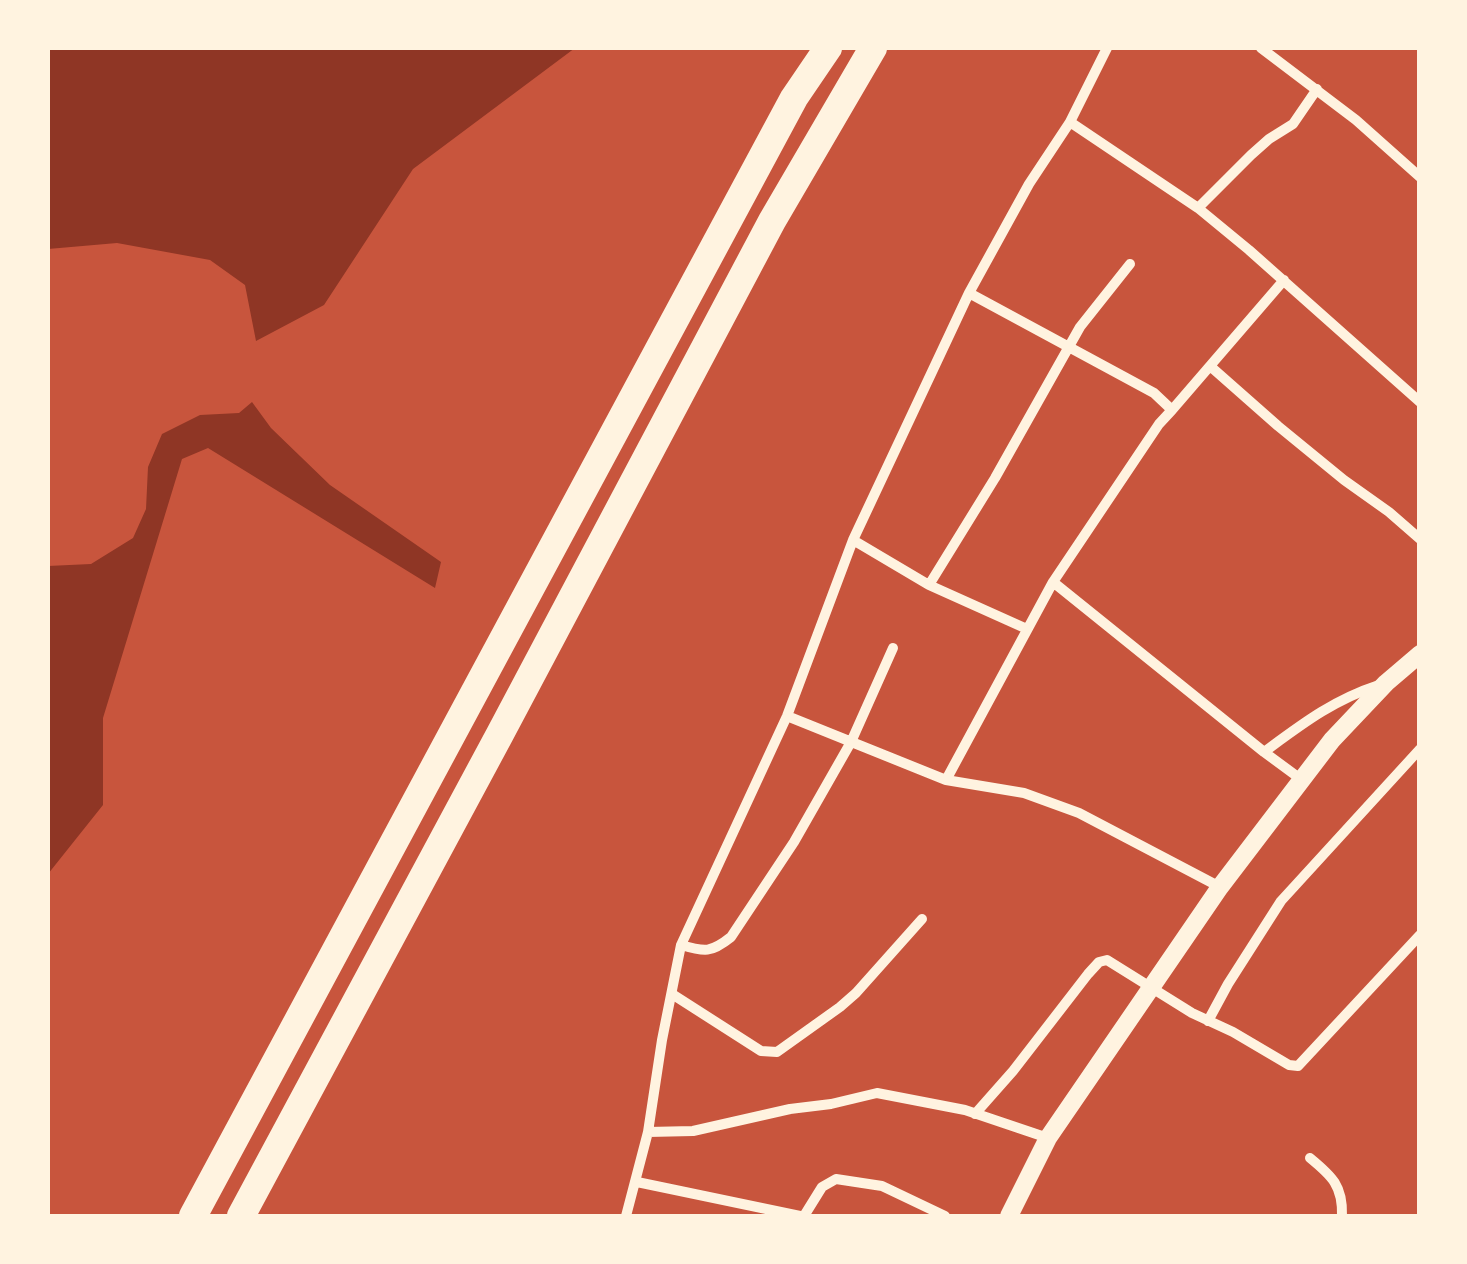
<!DOCTYPE html>
<html>
<head>
<meta charset="utf-8">
<style>
	body { margin:0 }
	#map { position:relative; width:1467px; height:1264px; overflow:hidden; background:#c8553d; font-family:"DM Sans",sans-serif }
	canvas { display:block }
	.frame { position:absolute; inset:0; border:50px solid #fff3e0; pointer-events:none }
</style>
</head>
<body>
<div id="map">
<canvas width="1467" height="1264"></canvas>
<div class="frame"></div>
</div>
<script>
const ctx = document.querySelector('canvas').getContext('2d');
ctx.lineJoin = 'round';
function paint(path, color) {
  ctx.fillStyle = color;
  ctx.fill(path, 'evenodd');
}
function stroke(path, color, width, dash) {
  ctx.strokeStyle = color;
  ctx.lineWidth = width;
  ctx.lineCap = dash ? 'butt' : 'round';
  ctx.setLineDash(dash || []);
  ctx.stroke(path);
}
paint(new Path2D(`
	M48,48H575L413,169L324,305L256,341L245,285L210,260L117,243L48,249Z
	M252,402L271,428L330,485L441,562L435,588L208,448L182,459L103,718V805L48,874V566L91,564L133,538L146,509L148,467L162,434L200,415L239,413Z`), '#8f3625');
stroke(new Path2D(`
	M1261,48L1356,120L1420,177
	M1070,122L1198,208L1249,250L1420,402
	M1198,208L1251,155L1269,139L1293,124L1317,89
	M969,293L1154,393L1172,410L1159,424L1053,582L946,780L1024,793L1079,813L1220,887
	M1210,366L1278,426L1344,480L1389,512L1420,539
	M1172,410L1284,280
	M853,540L929,585
	M1053,582L1264,752L1302,780
	M1027,629L929,585L995,478L1080,327L1130,264
	M787,716L946,780
	M1264,752C1302,724 1333,700 1379,685
	M681,945C705,952 711,953 731,937L794,842L851,742L893,648
	M672,994L761,1051L777,1052L840,1007L856,993L922,919
	M1208,1021L1228,984L1281,901L1420,749
	M975,1114L1013,1071L1088,974L1099,962L1107,960L1192,1013L1233,1032L1289,1065L1298,1066L1420,935
	M648,1132L693,1131L790,1109L831,1104L877,1093L965,1110L1048,1138
	M1310,1158C1332,1176 1343,1186 1342,1216
	M637,1182L800,1216
	M626,1216L648,1132L662,1040L681,945L787,716L853,540L969,293L1029,184L1070,122L1107,48
	M804,1216L822,1187L836,1179L882,1186L945,1216`), '#fff3e0', 10);
stroke(new Path2D(`
	M1009,1216L1048,1138L1220,887L1332,740L1386,683L1420,654`), '#fff3e0', 18);
stroke(new Path2D(`
	M193,1216L794,98L828,48
	M241,1216L500,734L772,221L873,48`), '#fff3e0', 28);
</script>
</body>
</html>
